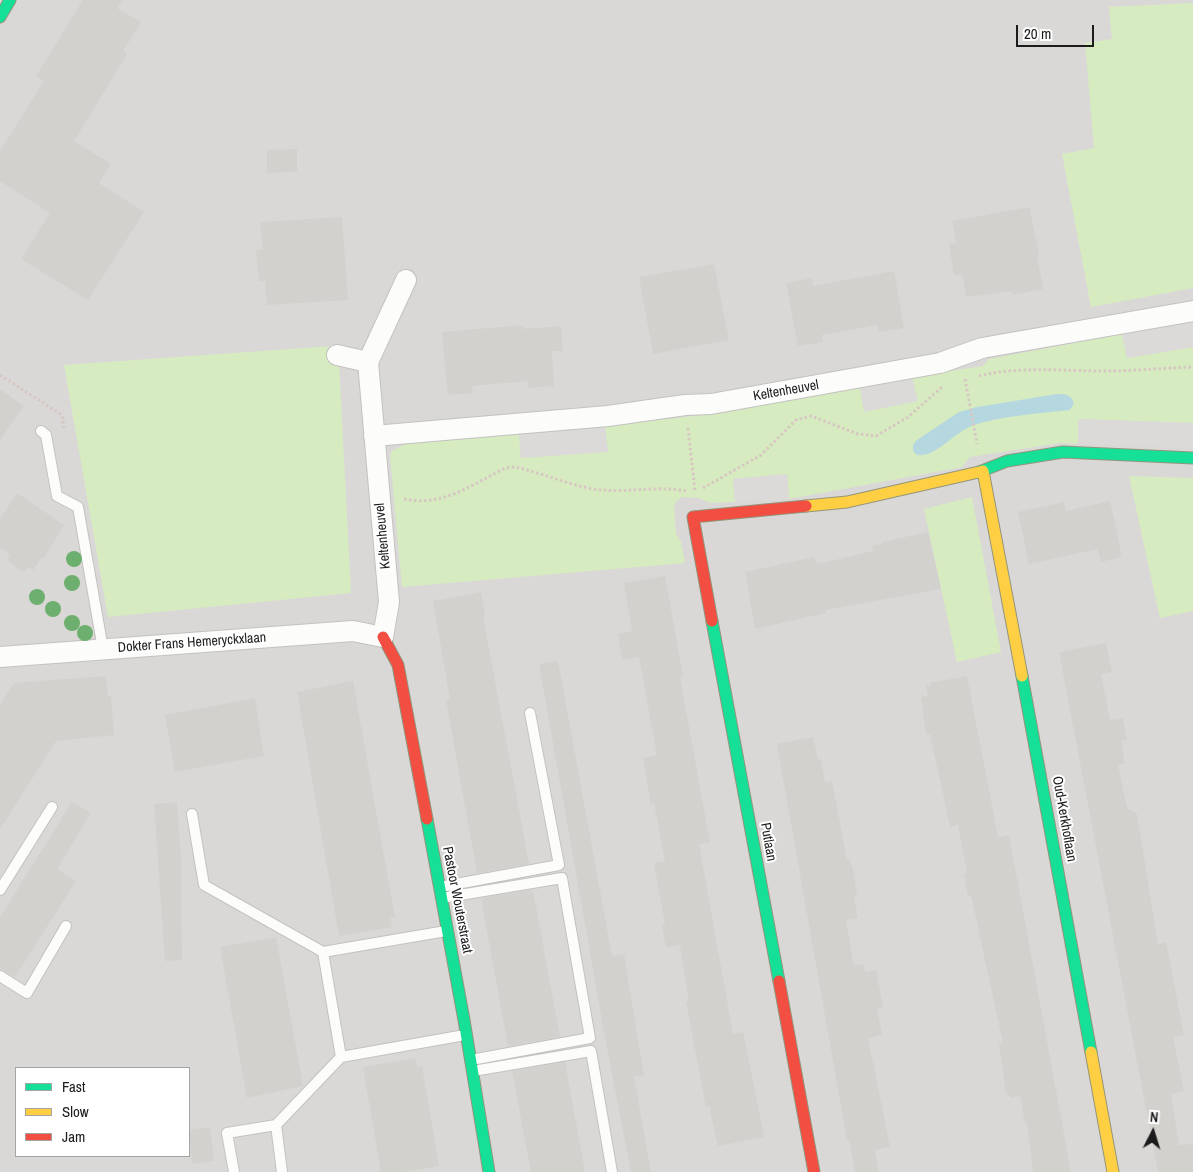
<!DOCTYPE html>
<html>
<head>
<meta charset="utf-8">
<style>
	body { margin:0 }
	#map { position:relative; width:1193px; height:1172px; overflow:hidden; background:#ebe9e4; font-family:"Archivo Narrow",sans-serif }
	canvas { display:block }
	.legend { position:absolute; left:15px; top:1067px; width:175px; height:90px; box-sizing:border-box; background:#fff; border:1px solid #a4a4a4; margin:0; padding:6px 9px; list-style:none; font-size:15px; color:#1c1c1c }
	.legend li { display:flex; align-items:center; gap:10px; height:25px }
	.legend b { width:25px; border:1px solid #a4a4a4 }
	.north { position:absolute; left:1128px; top:1107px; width:50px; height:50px; -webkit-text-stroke:4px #fff; paint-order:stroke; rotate:5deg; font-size:14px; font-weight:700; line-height:20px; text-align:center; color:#1c1c1c }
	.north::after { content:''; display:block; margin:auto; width:18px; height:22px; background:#1c1c1c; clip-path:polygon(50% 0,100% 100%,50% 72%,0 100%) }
	.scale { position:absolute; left:1016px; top:25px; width:78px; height:22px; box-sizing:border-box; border:2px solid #1c1c1c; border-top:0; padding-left:6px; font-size:15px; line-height:18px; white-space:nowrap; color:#1c1c1c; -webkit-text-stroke:4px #fff; paint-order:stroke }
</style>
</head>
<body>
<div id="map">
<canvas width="1193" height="1172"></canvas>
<ul class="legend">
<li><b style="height:6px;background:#16e098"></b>Fast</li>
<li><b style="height:6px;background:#ffcf43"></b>Slow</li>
<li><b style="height:6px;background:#f24e42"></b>Jam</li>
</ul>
<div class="north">N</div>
<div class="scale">20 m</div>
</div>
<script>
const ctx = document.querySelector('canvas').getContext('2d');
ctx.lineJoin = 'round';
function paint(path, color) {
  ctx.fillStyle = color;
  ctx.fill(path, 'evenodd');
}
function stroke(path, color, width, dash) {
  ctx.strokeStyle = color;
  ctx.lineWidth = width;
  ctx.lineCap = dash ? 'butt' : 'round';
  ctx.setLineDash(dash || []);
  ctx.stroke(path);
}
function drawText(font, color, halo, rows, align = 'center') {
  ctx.font = font + ' "Archivo Narrow",sans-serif';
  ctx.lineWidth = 4;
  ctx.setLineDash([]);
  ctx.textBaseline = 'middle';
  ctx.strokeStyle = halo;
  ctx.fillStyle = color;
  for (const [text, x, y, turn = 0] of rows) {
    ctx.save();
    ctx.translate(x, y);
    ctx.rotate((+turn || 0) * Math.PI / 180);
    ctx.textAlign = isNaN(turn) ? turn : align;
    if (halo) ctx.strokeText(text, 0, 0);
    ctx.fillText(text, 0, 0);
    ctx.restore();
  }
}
paint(new Path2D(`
	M0,0H1193V1172H0ZM16,1068H189V1156H16Z`), '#dad8d6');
paint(new Path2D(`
	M1193,3V288L1091,307L1062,154L1094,148L1085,43L1112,39L1109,7Z
	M1122,334L1127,358L1193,347V423L1078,419V444L1060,443L970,457L962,467L789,499L787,474L733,479L735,502L711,503L699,498L681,497L674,504L676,534L681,542L685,563L402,587L390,456L392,451L407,443L519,434L521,458L608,451L605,426L694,416L860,388L864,411L917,401L912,377L983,366L989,359Z
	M333,346L339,363L351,593L108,617L64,365Z
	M1129,476L1193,478V611L1160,618Z
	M972,497L1001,652L957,662L924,509Z`), '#d7ebc0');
paint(new Path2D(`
	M1193,322V347L1127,358L1122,334Z
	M912,377L918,401L864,412L860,388Z
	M1078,419L1193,423V448L1078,444Z
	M605,426L608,452L521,458L519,434Z
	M787,474L789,499L735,502L733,479Z`), '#dbdad8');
paint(new Path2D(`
	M1057,394C1066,394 1070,394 1074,403L1070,410C1043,413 990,417 967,428C953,435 934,458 917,455L913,451V445L917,440L959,412L977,407Z`), '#b5d8e0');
paint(new Path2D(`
	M83,0H122L117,8L141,22L123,51L127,54L74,141L111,164L99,183L144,212L88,300L21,259L50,213L0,181V151L44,81L36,76Z
	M297,149V172L267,173V150Z
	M1029,207L1039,254L1037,255L1043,289L1012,295L1011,291L966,297L962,274L954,276L949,244L956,243L952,221Z
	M342,217L348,300L267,305L265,281H259L256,250L263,249L260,222Z
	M714,264L729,340L653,354L639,277Z
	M894,271L904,328L879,332L878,325L822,335L823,342L798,346L786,283L812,278L813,286Z
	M523,325L524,329L561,326L563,351H552L554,386L528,388V381L472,386L473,393L448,395L442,332Z
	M0,389L24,406L0,440Z
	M17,493L64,525L44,558L42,557L33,570L28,567L24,572L7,560L10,555L0,548V519Z
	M1110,501L1122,557L1101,562L1098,549L1029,564L1018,512L1064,502L1066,511Z
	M928,532L941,589L826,610V613L755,629L745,572L814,557L816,564L839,559L873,551L872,546L882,544V542Z
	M665,576L683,676L680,677L710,843L699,844L733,1034L743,1032L764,1137L718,1146L709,1106L706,1107L686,1002L689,1001L680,945L666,948L662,926L665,925L654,863L665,861L654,803L651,804L643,758L657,755L639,657L622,660L618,634L632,631L624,583Z
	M481,592L485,616H483L529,864L477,873L446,700L450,699L433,601Z
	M1106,643L1112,672L1101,674L1110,720L1123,718L1127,740L1121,741L1125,764L1118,765L1127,808L1137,814L1158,944L1166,942L1184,1035L1173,1037L1184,1091L1171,1094L1179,1145L1193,1144V1172H1158L1059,652Z
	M558,661L612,956L624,954L644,1075L634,1077L651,1172H631L606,1043L539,664Z
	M106,676L108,696H111L114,735L56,741L0,829V705L14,683Z
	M967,676L998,837L1009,835L1071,1172H1033L1027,1123H1025L1020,1096L1012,1098L1006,1093L999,1044L1003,1043L971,895L968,896L964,874L967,873L958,825L950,827L930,734L926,735L921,697L928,696L926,686H931L930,683Z
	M353,681L395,918H390L392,927L339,936L297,692Z
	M255,698L264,756L175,772L165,715Z
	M813,737L818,760H821L825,782L832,781L847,860H850L853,870L857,895H854L858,918L846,920L854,966L864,964L865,972L876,970L883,1007L877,1009L882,1035L868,1038L890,1147L875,1150L879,1172H855L849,1140H847L777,744Z
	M72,802L91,813L57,869L76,881L15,977L0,968V917Z
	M177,802L181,859L182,960L165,961L154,804Z
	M533,890L560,1037L508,1046L481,898Z
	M276,937L303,1086L247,1098L220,947Z
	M415,1058L417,1067L422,1066L439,1166L402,1172H381L363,1067Z
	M565,1062L585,1172H531L512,1071Z
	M210,1127L214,1161L192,1164L189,1130Z`), '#d3d1cd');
const lane = new Path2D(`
	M41,431L46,435L57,496L78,507L103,649
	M192,814L204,885L323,952L446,931
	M440,887L559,865L530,713
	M0,890L52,807
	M442,898L562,878L590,1038L471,1060
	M323,952L341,1057L465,1035
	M0,976L27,993L66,926
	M473,1071L591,1051L612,1172
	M276,1125L282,1172
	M234,1172L227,1133L276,1125L341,1057`);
const street = new Path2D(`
	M337,355L368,362L406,280
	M374,436L608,416L685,405L711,404L940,363L982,348L1193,311
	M0,657L353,631L383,637L389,602L368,362`);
const fast = new Path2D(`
	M0,17L10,0
	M979,472L1007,461L1063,452L1193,458
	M712,621L779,981
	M1022,676L1091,1052
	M427,819L464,1020L489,1172`);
const slow = new Path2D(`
	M983,471L1022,676
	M806,506L847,502L979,472
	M1091,1052L1113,1172`);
const jam = new Path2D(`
	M712,621L693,517L806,506
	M383,637L398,665L427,819
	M779,981L814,1172`);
stroke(lane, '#c3c2c0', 12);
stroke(street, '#c3c2c0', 22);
stroke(fast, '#93957c', 13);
stroke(slow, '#93957c', 13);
stroke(jam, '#93957c', 13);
stroke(new Path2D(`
	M0,375L62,415L64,428
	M979,376C1017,366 1066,371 1105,371C1134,371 1164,368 1193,367
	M965,379L977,444
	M688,428L695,491
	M703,488L761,455L796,420L811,416L858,434L876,436L908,417L942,387
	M404,499C442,507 472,485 505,468L514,467C540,472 566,484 593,489C624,494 655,485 686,491`), '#d7c7c3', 3, [2.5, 2.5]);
stroke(lane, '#fcfcfb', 10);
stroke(street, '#fcfcfb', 20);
stroke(fast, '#16e098', 11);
stroke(slow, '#ffcf43', 11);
stroke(jam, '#f24e42', 11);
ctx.fillStyle = '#6caf6e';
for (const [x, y] of [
	[74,559],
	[72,583],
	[37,597],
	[53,609],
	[72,623],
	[85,633]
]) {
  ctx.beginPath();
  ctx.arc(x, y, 8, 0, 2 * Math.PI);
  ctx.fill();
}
drawText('14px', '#1c1c1c', '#fff', [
	["Keltenheuvel",786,391,-10],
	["Keltenheuvel",383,536,-95],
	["Dokter Frans Hemeryckxlaan",192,643,-4],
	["Oud-Kerkhoflaan",1064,819,80],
	["Putlaan",768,842,80],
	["Pastoor Wouterstraat",457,900,79]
]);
</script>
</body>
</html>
